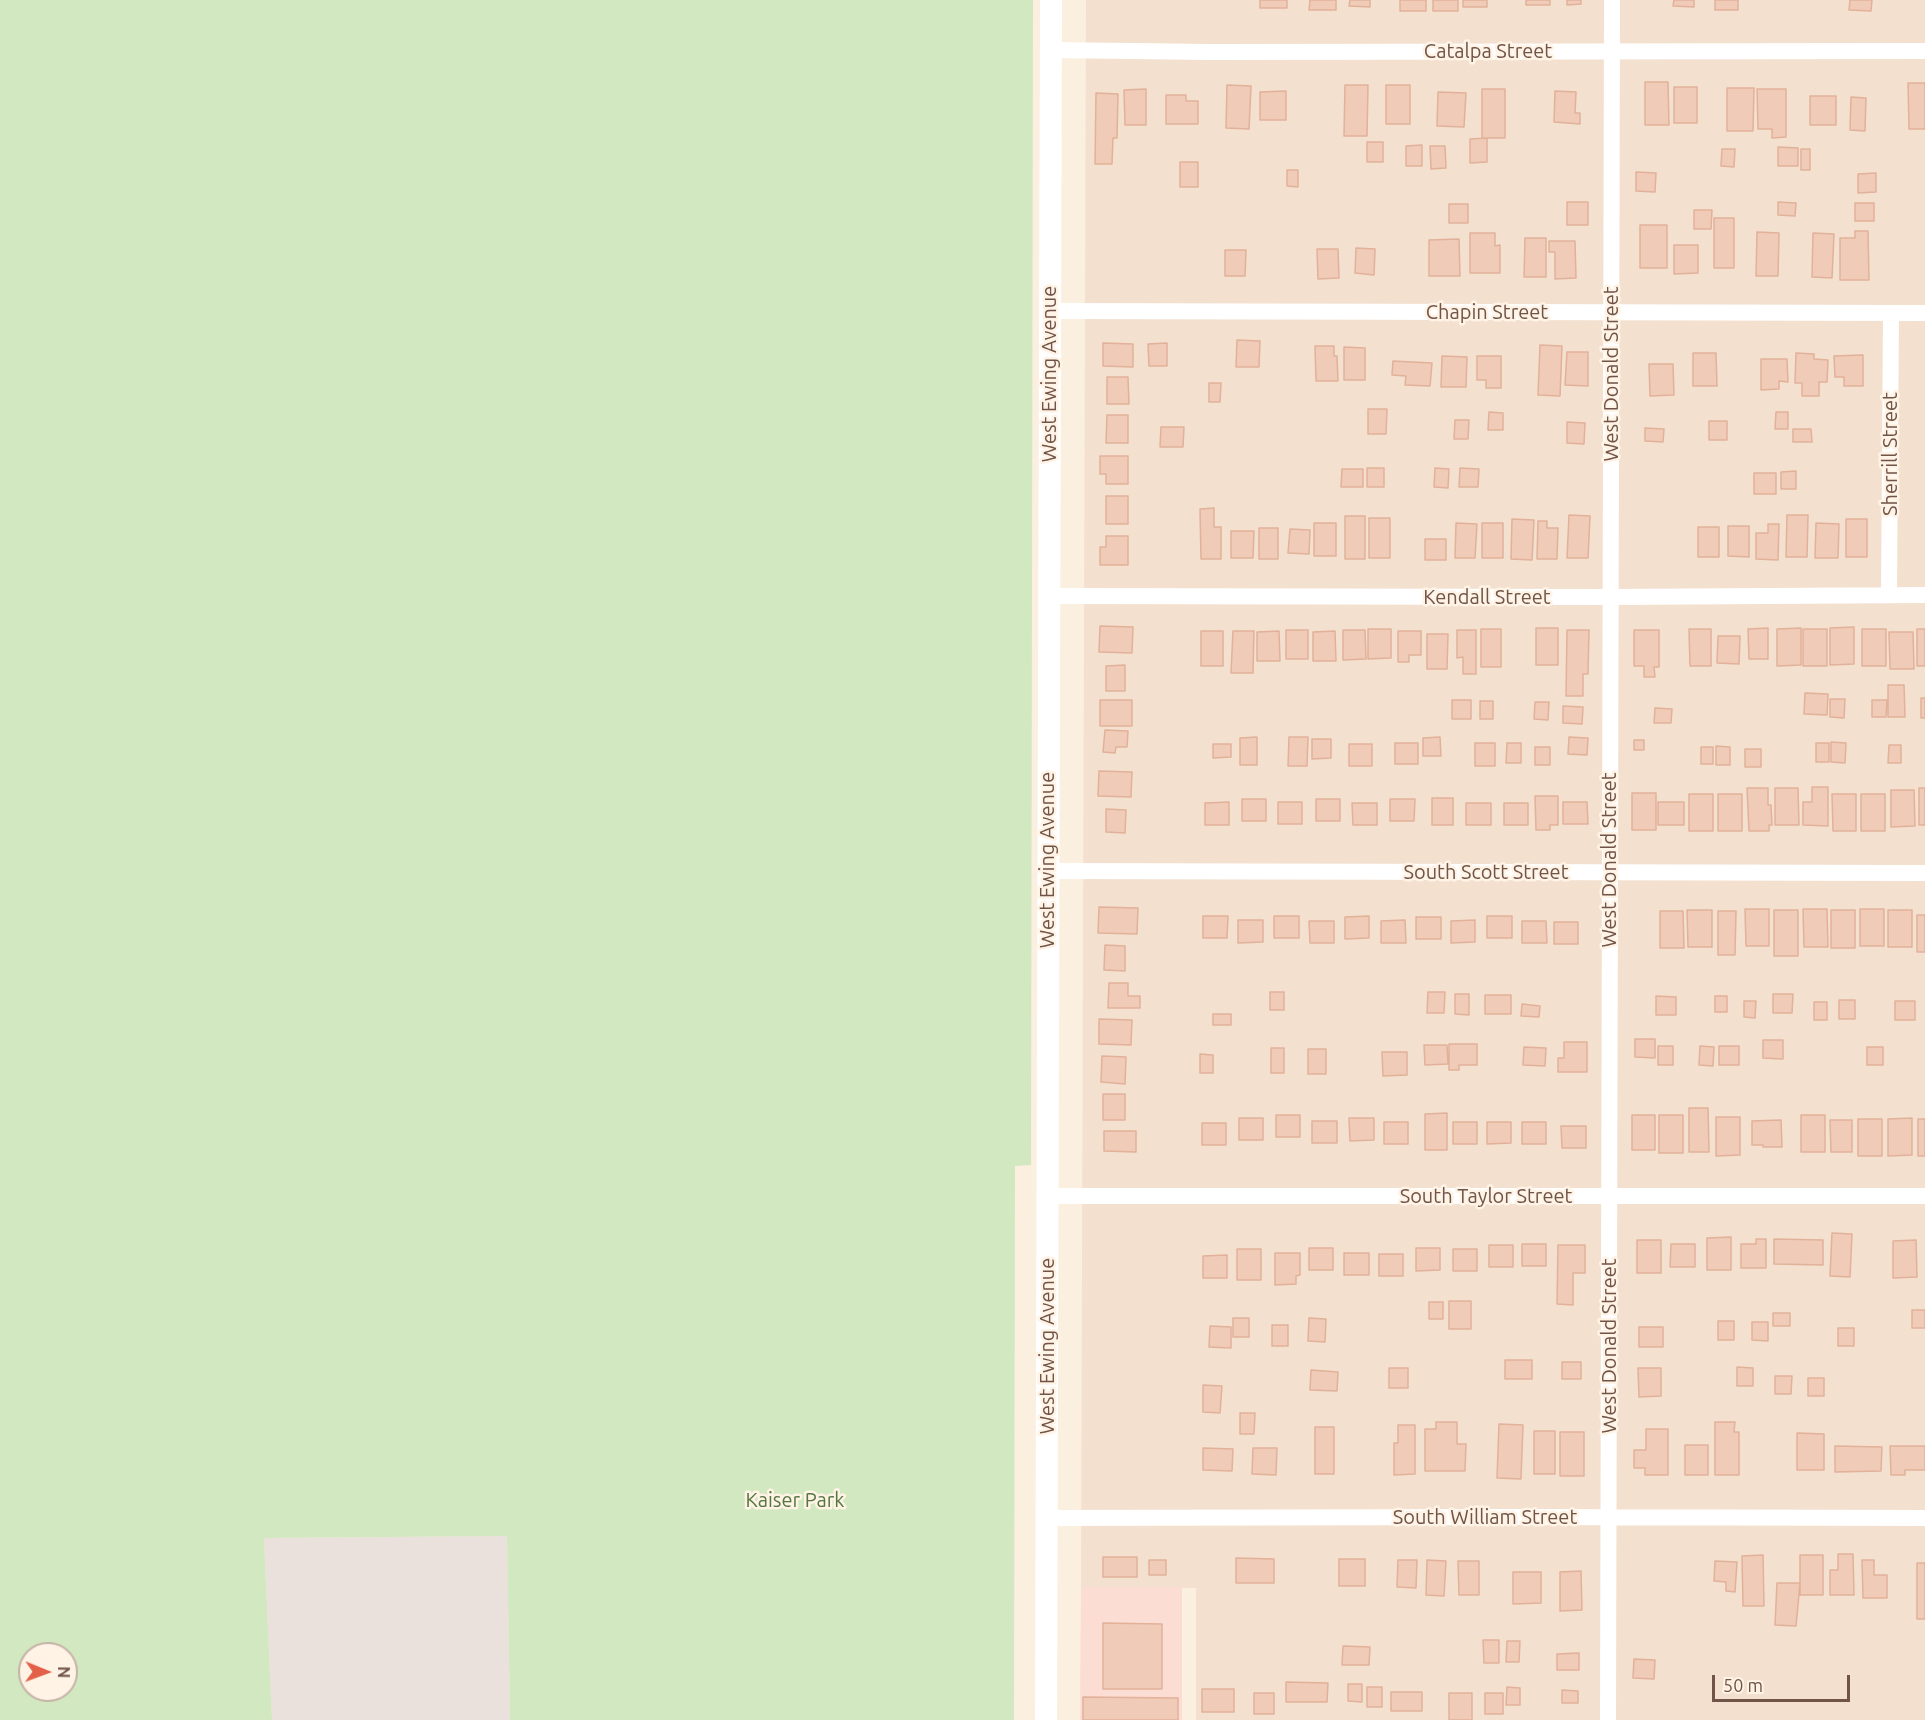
<!DOCTYPE html>
<html>
<head>
<meta charset="utf-8">
<style>
	body { margin:0 }
	#map { position:relative; width:1925px; height:1720px; overflow:hidden; background:#fbefe0; font-family:Ubuntu,sans-serif }
	canvas { display:block }
	.north { position:absolute; left:18px; top:1642px; width:60px; height:60px; box-sizing:border-box; background:#fff3e6; border:2px solid #c6b3a7; border-radius:50%; rotate:91deg; font-size:16px; font-weight:700; line-height:24px; text-align:center; color:#715448 }
	.north::after { content:''; display:block; margin:auto; width:21px; height:27px; background:#e36148; clip-path:polygon(50% 0,100% 100%,50% 72%,0 100%) }
	.scale { position:absolute; left:1712px; top:1675px; width:138px; height:27px; box-sizing:border-box; border:3px solid #715448; border-top:0; padding-left:8px; font-size:18px; line-height:21px; white-space:nowrap; color:#715448; -webkit-text-stroke:4px #fff3e6; paint-order:stroke }
</style>
</head>
<body>
<div id="map">
<canvas width="1925" height="1720"></canvas>
<div class="north">N</div>
<div class="scale">50 m</div>
</div>
<script>
const ctx = document.querySelector('canvas').getContext('2d');
ctx.lineJoin = 'round';
function paint(path, color) {
  ctx.fillStyle = color;
  ctx.fill(path, 'evenodd');
}
function stroke(path, color, width, dash) {
  ctx.strokeStyle = color;
  ctx.lineWidth = width;
  ctx.lineCap = dash ? 'butt' : 'round';
  ctx.setLineDash(dash || []);
  ctx.stroke(path);
}
function drawText(font, color, halo, rows, align = 'center') {
  ctx.font = font + ' Ubuntu,sans-serif';
  ctx.lineWidth = 5;
  ctx.setLineDash([]);
  ctx.textBaseline = 'middle';
  ctx.strokeStyle = halo;
  ctx.fillStyle = color;
  for (const [text, x, y, turn = 0] of rows) {
    ctx.save();
    ctx.translate(x, y);
    ctx.rotate((+turn || 0) * Math.PI / 180);
    ctx.textAlign = isNaN(turn) ? turn : align;
    if (halo) ctx.strokeText(text, 0, 0);
    ctx.fillText(text, 0, 0);
    ctx.restore();
  }
}
paint(new Path2D(`
	M1086,0H1925V1720H1196V1588L1081,1587Z`), '#f3e0cf');
paint(new Path2D(`
	M1081,1587H1182V1720H1080Z`), '#fcddd4');
paint(new Path2D(`
	M507,1536L510,1720H272L264,1538Z`), '#eae1dc');
paint(new Path2D(`
	M0,0H1033L1031,1165L1015,1166L1014,1720H510L507,1536L264,1538L272,1720H0ZM30,1654H66V1690H30Z`), '#d2e8c0');
const building = new Path2D(`
	M1260,0H1287V8H1260Z
	M1310,0H1336V10H1309Z
	M1350,0H1370V7L1349,6Z
	M1400,0H1426V11H1400Z
	M1433,0H1458V11H1433Z
	M1463,0H1487V7H1463Z
	M1526,0H1550V5H1526Z
	M1567,0H1581V4L1567,5Z
	M1674,0H1694V7L1673,6Z
	M1715,0H1738V10H1715Z
	M1850,0H1872L1871,11L1849,10Z
	M1645,82H1668L1669,125H1645Z
	M1908,83H1925V129H1909Z
	M1227,85L1251,86L1249,129L1226,128Z
	M1345,85H1368L1367,136H1344Z
	M1386,85H1410V124H1386Z
	M1674,87H1697V123H1674Z
	M1727,88H1754L1753,131H1727Z
	M1146,89V125H1125L1124,90Z
	M1482,89H1505V138H1482Z
	M1757,89H1786V137L1772,138V129H1758Z
	M1286,91V120H1260V92Z
	M1555,91L1576,92L1575,113H1580V124L1554,122Z
	M1438,92L1466,93L1464,127L1437,126Z
	M1096,93L1118,94L1117,138H1113L1112,164H1095Z
	M1166,95H1186V101H1198V124H1166Z
	M1810,96H1836V125H1810Z
	M1851,97L1866,98L1865,131L1850,130Z
	M1487,138V162L1470,163V139Z
	M1367,142H1383V162H1367Z
	M1422,145V166H1406V146Z
	M1430,146H1445L1446,168L1431,169Z
	M1778,147L1798,148V166H1778Z
	M1722,149H1735L1734,167L1721,166Z
	M1801,149H1810V170H1801Z
	M1180,162H1198V187H1180Z
	M1287,170H1298V187L1287,186Z
	M1636,172L1656,173L1655,192L1636,191Z
	M1876,173V192L1858,193V174Z
	M1567,202H1588V225H1567Z
	M1778,202L1796,203L1795,216L1778,215Z
	M1855,203H1874V221H1855Z
	M1449,204H1468V223H1449Z
	M1694,210H1712L1711,229H1694Z
	M1714,218H1734V268H1714Z
	M1640,225H1667V268H1640Z
	M1855,231H1868L1869,280H1840V238H1855Z
	M1757,232L1779,233L1778,276H1756Z
	M1470,233H1495V246L1500,245V273H1470Z
	M1813,233L1834,234L1832,278L1812,277Z
	M1525,238H1546V277H1524Z
	M1459,239L1460,276H1429V240Z
	M1549,241H1575L1576,278L1555,279V252H1549Z
	M1674,245H1698V273L1674,274Z
	M1356,248L1375,249L1374,275L1355,273Z
	M1317,249H1338L1339,278L1318,279Z
	M1225,250H1246L1245,276H1225Z
	M1237,340L1260,341L1259,367H1236Z
	M1103,343L1133,344V367L1103,366Z
	M1167,343V366H1149L1148,344Z
	M1540,345L1562,346L1560,396L1538,395Z
	M1315,346H1334V356H1337L1338,381H1316Z
	M1344,347L1365,348V380H1344Z
	M1567,352H1588V386L1565,385Z
	M1693,353H1716L1717,386H1693Z
	M1796,353L1814,354V359L1828,360L1827,382H1819V396H1802V383H1795Z
	M1863,355V386H1844V377H1835L1834,356Z
	M1442,356L1467,357L1466,387H1441Z
	M1477,356H1501V388H1486V380H1477Z
	M1761,359H1787L1788,382L1779,381V389L1761,390Z
	M1393,361L1432,363L1430,386L1405,385L1406,376L1392,375Z
	M1649,364H1673L1674,395L1650,396Z
	M1107,377H1128L1129,404H1107Z
	M1209,383H1221L1220,402H1209Z
	M1368,409H1387L1386,434H1368Z
	M1489,412L1503,413V430H1488Z
	M1776,412H1788V429H1775Z
	M1107,415H1128V443H1106Z
	M1455,420H1469L1468,439H1454Z
	M1709,421H1727V440H1709Z
	M1567,422L1585,423L1584,444L1567,443Z
	M1161,427H1184L1183,447H1160Z
	M1645,428L1664,429L1663,442L1645,441Z
	M1793,429H1811L1812,442H1793Z
	M1100,456H1128V484H1106V474H1100Z
	M1367,468H1384V487H1367Z
	M1435,468L1449,469L1448,488L1434,487Z
	M1460,468L1479,469L1478,487H1459Z
	M1342,469H1363V487H1341Z
	M1796,471V489H1781V472Z
	M1754,473H1776V494H1754Z
	M1106,496H1128V524H1106Z
	M1214,508V527H1221V559H1201L1200,509Z
	M1569,515L1590,516L1588,558H1567Z
	M1787,515H1808L1807,557H1786Z
	M1345,516H1365V559H1345Z
	M1369,518H1390V558H1369Z
	M1512,519L1534,520L1532,560L1511,559Z
	M1846,519H1867V557H1846Z
	M1538,521H1547V528H1558L1557,559H1537Z
	M1314,523H1336V556H1314Z
	M1456,523L1477,524L1475,558H1455Z
	M1482,523H1503V558H1482Z
	M1816,523L1839,524L1838,558H1815Z
	M1768,524H1779L1778,560L1756,559V533H1768Z
	M1728,526H1749V557L1728,556Z
	M1698,527H1719V557H1698Z
	M1259,528H1278V559H1259Z
	M1290,529L1310,530L1309,554L1288,553Z
	M1231,531H1254L1253,558H1231Z
	M1106,536H1128V565H1100V547H1106Z
	M1425,539H1446V560H1425Z
	M1100,626L1133,627L1132,653L1099,652Z
	M1854,627V664L1830,665V628Z
	M1536,628H1558V665H1536Z
	M1768,628V659H1749L1748,629Z
	M1801,628V665L1777,666V629Z
	M1368,629H1391V658L1368,659Z
	M1481,629H1501V667H1481Z
	M1689,629H1711V666H1690Z
	M1803,629H1827V666H1803Z
	M1862,629H1886V666H1862Z
	M1917,629H1925V666H1917Z
	M1286,630H1308V659H1286Z
	M1343,630H1365L1366,659L1343,660Z
	M1457,630H1476V674H1463V657L1457,658Z
	M1567,630H1589L1588,674H1583V696H1566Z
	M1634,630H1659V667H1654L1655,677H1644V666H1634Z
	M1201,631H1223V666H1201Z
	M1233,631H1254L1253,673H1231Z
	M1279,631L1280,661H1257V632Z
	M1335,631L1336,661H1313V632Z
	M1398,631H1421V655H1409V662H1398Z
	M1889,632H1913L1914,669H1890Z
	M1427,634H1448L1447,669H1427Z
	M1718,636H1740L1739,664L1717,663Z
	M1125,665V691H1106V666Z
	M1888,685H1904L1905,717H1888Z
	M1805,693L1828,694L1827,715L1804,714Z
	M1921,698H1925V718H1921Z
	M1830,699H1845L1844,718L1830,717Z
	M1100,700H1132V726H1100Z
	M1452,700H1471V719H1452Z
	M1872,700H1887L1886,717H1872Z
	M1480,701H1493V719H1480Z
	M1535,702H1549L1548,720L1534,719Z
	M1563,706L1583,707L1582,724L1563,723Z
	M1655,708L1672,709L1671,723H1654Z
	M1105,730L1128,731L1127,747H1116L1115,753L1103,752Z
	M1257,737V765H1240V738Z
	M1289,737H1308L1307,766H1288Z
	M1440,737L1441,756H1423V738Z
	M1569,737L1588,738L1587,755L1568,754Z
	M1312,739H1331V758L1312,759Z
	M1634,740H1644V750H1634Z
	M1831,742L1846,743L1845,763L1831,762Z
	M1395,743H1418V764H1395Z
	M1475,743H1495V766H1475Z
	M1507,743H1521V763H1506Z
	M1816,743H1829V762H1816Z
	M1213,744H1231V757L1213,758Z
	M1349,744H1372V766H1349Z
	M1889,745H1901V763H1888Z
	M1716,746L1730,747V765H1716Z
	M1535,747H1550V765H1535Z
	M1701,747H1713V764H1701Z
	M1745,749H1761V767H1745Z
	M1099,771L1132,772L1131,797L1098,796Z
	M1812,787H1828V826L1803,825V802H1812Z
	M1747,788H1768V805H1771L1772,825H1769V831H1749Z
	M1775,788H1798L1799,825H1775Z
	M1919,788H1925V825H1919Z
	M1891,790H1914L1915,826L1891,827Z
	M1632,793H1656V830H1632Z
	M1689,794H1713V831H1689Z
	M1718,794H1742V831H1718Z
	M1832,794H1856V831H1833Z
	M1861,794H1885V831H1861Z
	M1535,796H1558V825H1550V830H1536Z
	M1432,798H1453V825H1432Z
	M1242,799H1266V821H1242Z
	M1316,799H1340V821H1316Z
	M1390,799H1415L1414,821H1390Z
	M1229,802V825H1205V803Z
	M1278,802H1302V824H1278Z
	M1563,802H1587L1588,824H1563Z
	M1658,802H1684V825H1658Z
	M1352,803H1377V825H1353Z
	M1466,803H1491V825H1466Z
	M1504,803H1528V825H1504Z
	M1106,809L1126,810L1125,833L1106,832Z
	M1099,907L1138,908L1137,934L1098,933Z
	M1745,909H1769V946H1746Z
	M1803,909H1827L1828,947H1804Z
	M1860,909H1884V946H1860Z
	M1687,910H1712V947H1688Z
	M1774,910H1798V956H1774Z
	M1831,910H1855V948H1831Z
	M1888,910H1912V947H1888Z
	M1660,911H1683L1684,948H1660Z
	M1718,911H1736L1735,955H1718Z
	M1917,915H1925V952H1917Z
	M1203,916H1228L1227,938H1203Z
	M1274,916H1299V938H1274Z
	M1369,916V938L1345,939V917Z
	M1487,916H1512V938H1487Z
	M1416,917H1441V939H1416Z
	M1238,920H1263V942L1238,943Z
	M1405,920L1406,943H1381V921Z
	M1475,920V942L1451,943V921Z
	M1309,921H1334V943H1310Z
	M1522,921H1546L1547,943H1522Z
	M1554,922H1578V944H1554Z
	M1105,945L1125,946V971L1104,970Z
	M1109,983H1128V996H1140V1008H1108Z
	M1270,992H1284V1010H1270Z
	M1428,992H1445L1444,1013H1427Z
	M1455,994H1469V1015L1455,1014Z
	M1773,994H1793L1792,1013H1773Z
	M1485,995H1511V1014H1485Z
	M1656,996L1676,997V1015H1656Z
	M1715,996H1727V1012H1715Z
	M1839,1000H1855V1019H1839Z
	M1744,1001H1756L1755,1018L1744,1017Z
	M1895,1001H1915V1020H1895Z
	M1814,1002H1827V1020H1814Z
	M1522,1004L1540,1006L1539,1017L1521,1016Z
	M1213,1014H1231V1025H1213Z
	M1099,1019L1132,1020L1131,1045L1099,1044Z
	M1635,1039H1655V1058L1635,1057Z
	M1763,1040H1783V1059L1763,1058Z
	M1564,1042H1587V1072H1558V1058H1564Z
	M1449,1044H1477V1065H1459V1070H1449Z
	M1424,1045H1447L1448,1064L1425,1065Z
	M1658,1046H1673V1065H1658Z
	M1700,1046L1714,1047L1713,1066L1699,1065Z
	M1719,1046H1739V1065H1719Z
	M1524,1047L1546,1048L1545,1066L1523,1065Z
	M1867,1047H1883V1065H1867Z
	M1271,1048H1284V1073H1271Z
	M1308,1049H1326V1074H1308Z
	M1382,1052H1407V1075L1383,1076Z
	M1200,1054L1213,1055V1073H1200Z
	M1102,1056L1126,1057L1125,1084L1101,1082Z
	M1103,1094H1125V1120H1103Z
	M1689,1108H1708L1709,1152H1689Z
	M1447,1113V1150H1425V1114Z
	M1276,1115H1300V1137H1276Z
	M1632,1115H1655V1150H1632Z
	M1659,1115H1683V1153H1659Z
	M1801,1115H1825V1152H1801Z
	M1716,1117H1740V1155L1716,1156Z
	M1239,1118H1263V1140H1239Z
	M1349,1118H1374V1140L1350,1141Z
	M1912,1118V1155L1888,1156V1119Z
	M1858,1119H1882V1156H1858Z
	M1918,1119H1925V1156H1918Z
	M1781,1120L1782,1147H1763V1145H1752V1121Z
	M1830,1120H1852V1152H1831Z
	M1312,1121H1337V1143H1312Z
	M1384,1122H1408V1144H1384Z
	M1453,1122H1477V1144H1453Z
	M1487,1122H1511V1143L1487,1144Z
	M1522,1122H1546V1144H1522Z
	M1202,1123H1226V1145H1202Z
	M1561,1126H1586V1148H1562Z
	M1104,1131H1136V1152L1104,1151Z
	M1832,1233L1852,1234L1850,1277L1830,1276Z
	M1731,1237V1270H1707V1238Z
	M1756,1239H1766V1268H1741V1244H1756Z
	M1774,1239L1823,1240V1265L1774,1264Z
	M1637,1240H1661V1273H1637Z
	M1916,1240L1917,1277L1893,1278V1241Z
	M1522,1244H1546V1266H1522Z
	M1671,1244H1695V1267H1670Z
	M1489,1245H1513V1267H1489Z
	M1558,1245H1585V1273H1573V1305L1557,1304Z
	M1309,1248H1333V1270H1309Z
	M1416,1248H1440V1270L1416,1271Z
	M1237,1249H1261V1280H1237Z
	M1453,1249H1477V1271H1453Z
	M1275,1253H1300V1275L1296,1276V1284L1275,1285Z
	M1344,1253H1369V1275H1344Z
	M1379,1254H1403V1276H1379Z
	M1227,1255V1278H1203V1256Z
	M1449,1301H1471V1329H1449Z
	M1429,1302H1443V1319H1429Z
	M1912,1310H1925V1328H1912Z
	M1773,1313H1790V1326H1773Z
	M1233,1318H1249V1337H1233Z
	M1309,1318L1326,1319L1325,1342L1308,1341Z
	M1718,1321H1734V1340H1718Z
	M1752,1322H1768V1341L1752,1340Z
	M1272,1325H1288V1346H1272Z
	M1210,1326L1231,1327V1348L1209,1347Z
	M1639,1327H1663V1347H1639Z
	M1838,1328H1854V1346H1838Z
	M1505,1360H1532V1379H1505Z
	M1562,1362H1581V1379H1562Z
	M1737,1367L1753,1368V1386H1737Z
	M1389,1368H1408V1388H1389Z
	M1638,1368H1661V1396L1639,1397Z
	M1311,1370L1338,1372L1337,1391L1310,1390Z
	M1775,1376H1792L1791,1394H1775Z
	M1808,1378H1824V1396H1808Z
	M1203,1385L1222,1386L1220,1413L1203,1412Z
	M1240,1413H1255L1254,1434H1240Z
	M1436,1422H1457V1444H1466L1465,1471H1425V1429H1436Z
	M1715,1422H1735L1734,1432H1739V1475H1715Z
	M1499,1424L1523,1425L1521,1479L1497,1478Z
	M1398,1425H1415V1474L1394,1475V1443H1398Z
	M1315,1427H1334V1474H1315Z
	M1646,1429H1668V1475H1645V1468H1634V1450H1646Z
	M1534,1431H1555V1474H1534Z
	M1560,1432H1584V1476H1560Z
	M1797,1433L1824,1434V1470H1797Z
	M1685,1445H1708V1475H1685Z
	M1835,1446L1882,1447L1881,1471L1835,1472Z
	M1890,1446H1925V1470H1905V1475H1891Z
	M1203,1448L1233,1449L1232,1471L1203,1470Z
	M1253,1448H1277L1276,1475L1252,1474Z
	M1838,1554H1853L1854,1595H1830V1570H1838Z
	M1763,1555L1764,1606H1743L1742,1556Z
	M1800,1555H1823V1595H1800Z
	M1103,1557H1137V1577H1103Z
	M1236,1558L1274,1559V1583H1236Z
	M1339,1559H1365V1586H1339Z
	M1149,1560H1166V1575H1149Z
	M1398,1560H1417L1416,1588L1397,1587Z
	M1427,1560L1446,1561L1444,1596L1426,1595Z
	M1862,1560H1874V1575H1887V1598H1863Z
	M1458,1561H1479V1595H1459Z
	M1715,1561L1737,1562L1735,1592L1726,1591V1582L1714,1581Z
	M1917,1563H1925V1619H1917Z
	M1581,1571L1582,1610L1560,1611V1572Z
	M1513,1572H1541V1603L1513,1604Z
	M1777,1583H1800L1796,1626L1775,1625Z
	M1103,1623L1162,1624V1689H1103Z
	M1483,1640H1499V1663H1484Z
	M1507,1641H1520L1519,1662H1506Z
	M1343,1646L1370,1647L1369,1665H1342Z
	M1579,1653V1670H1557V1654Z
	M1634,1659L1655,1660L1654,1679L1633,1678Z
	M1286,1682L1328,1683L1327,1702H1286Z
	M1348,1684H1362V1702L1348,1701Z
	M1367,1687H1382V1707H1367Z
	M1507,1687L1520,1688V1705H1506Z
	M1202,1689H1234V1712H1202Z
	M1562,1690L1578,1691V1703H1562Z
	M1391,1692H1422V1711H1391Z
	M1254,1693H1274V1714H1254Z
	M1449,1693H1472V1720H1449Z
	M1485,1693H1503V1714H1485Z
	M1083,1697L1178,1698V1720H1083Z`);
paint(building, '#f0cbb8');
stroke(building, '#e2b199', 1.5);
stroke(new Path2D(`
	M1051,50L1211,52L1925,51
	M1049,311L1925,313
	M1889,595L1891,313
	M1048,596L1610,597L1925,595
	M1047,871L1925,873
	M1047,1196H1925
	M1046,1518L1512,1517L1925,1518
	M1608,1720L1612,0`), '#fff', 16);
stroke(new Path2D(`
	M1046,1720L1051,0`), '#fff', 22);
drawText('20px', '#715448', '#fff3e6', [
	["Catalpa Street",1488,51],
	["Chapin Street",1487,312],
	["West Ewing Avenue",1049,374,-90],
	["West Donald Street",1611,374,-90],
	["Sherrill Street",1890,454,-90],
	["Kendall Street",1487,597],
	["West Ewing Avenue",1047,860,-90],
	["West Donald Street",1609,860,-90],
	["South Scott Street",1486,872],
	["South Taylor Street",1486,1196],
	["West Ewing Avenue",1047,1346,-90],
	["West Donald Street",1609,1346,-90],
	["South William Street",1485,1517]
]);
drawText('20px', '#547741', '#fff3e6', [
	["Kaiser Park",795,1500]
]);
</script>
</body>
</html>
